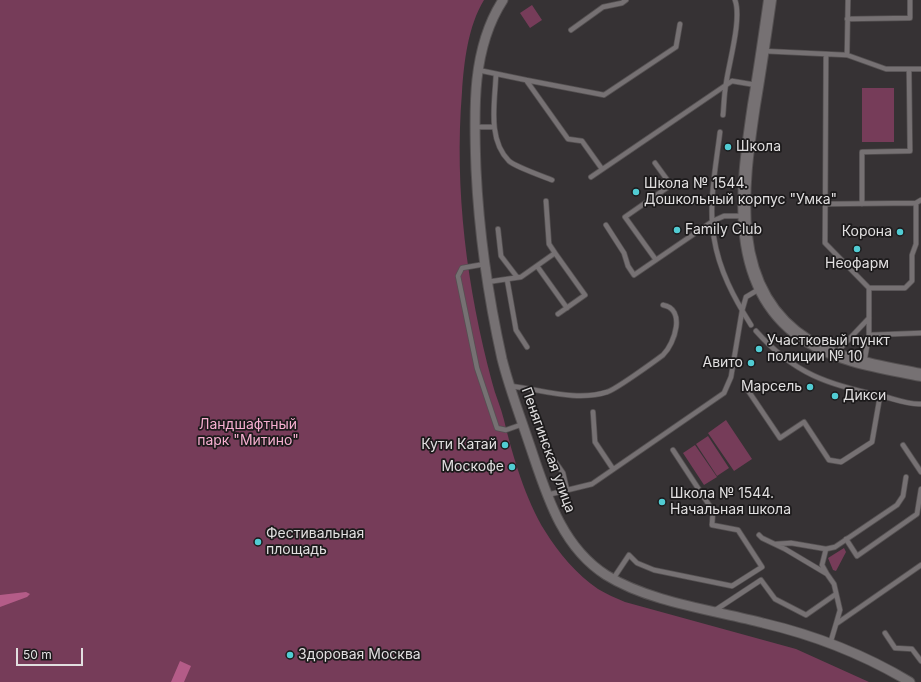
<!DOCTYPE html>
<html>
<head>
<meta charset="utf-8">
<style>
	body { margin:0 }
	#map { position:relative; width:921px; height:682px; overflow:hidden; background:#363234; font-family:Inter,sans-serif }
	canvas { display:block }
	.scale { position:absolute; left:16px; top:648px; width:67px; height:18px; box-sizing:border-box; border:2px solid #e1dfe0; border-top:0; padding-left:5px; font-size:12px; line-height:14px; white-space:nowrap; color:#e1dfe0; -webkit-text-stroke:3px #1c1a1b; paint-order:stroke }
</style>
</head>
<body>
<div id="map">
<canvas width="921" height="682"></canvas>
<div class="scale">50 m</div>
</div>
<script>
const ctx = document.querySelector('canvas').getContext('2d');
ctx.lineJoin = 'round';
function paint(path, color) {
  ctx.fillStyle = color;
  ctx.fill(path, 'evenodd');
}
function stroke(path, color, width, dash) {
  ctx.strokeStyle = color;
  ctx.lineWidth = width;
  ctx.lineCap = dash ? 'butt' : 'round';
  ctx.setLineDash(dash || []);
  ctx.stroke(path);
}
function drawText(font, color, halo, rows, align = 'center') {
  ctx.font = font + ' Inter,sans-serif';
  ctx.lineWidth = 3.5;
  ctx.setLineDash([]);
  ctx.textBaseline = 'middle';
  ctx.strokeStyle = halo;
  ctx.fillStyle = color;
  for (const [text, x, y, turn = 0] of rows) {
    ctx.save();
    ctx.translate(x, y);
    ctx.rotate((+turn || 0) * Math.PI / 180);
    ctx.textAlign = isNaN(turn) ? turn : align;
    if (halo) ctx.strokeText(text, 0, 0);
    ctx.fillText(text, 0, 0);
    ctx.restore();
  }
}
paint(new Path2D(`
	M0,0H484C468,26 464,62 462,92C454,190 467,288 492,382C495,395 501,407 504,420C512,454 526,501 545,531C558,552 577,575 598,589C606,594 616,598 625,602L796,649L869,682H0Z
	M532,5L542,20L530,28L520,13Z
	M862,88H894V142H862Z
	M726,420L752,459L734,471L708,433Z
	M708,436L729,468L717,476L696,444Z
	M695,445L717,477L704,485L683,453Z
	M844,548L846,552L836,571L833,570L828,558Z`), '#763c59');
paint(new Path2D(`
	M26,592L30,594L27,597L0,607V595Z
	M180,661L191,666L184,682H171Z`), '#b45c88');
const lane = new Path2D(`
	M847,19L910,18V0
	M571,30L603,7L622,3L626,0
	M763,51L847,55L886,69H921
	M826,55L825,243L869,288H905L912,281V255L916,244V203L921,200
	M847,55L848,0
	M478,70L526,80L568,139L582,141L602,169
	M496,74C495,102 487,139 509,161C516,167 542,176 552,180
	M526,80L604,95L676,47L680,24
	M723,115C724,105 724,94 726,84C729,62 742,19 735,0
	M475,127H494
	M720,132C716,166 708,204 714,238C719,270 734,298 751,325
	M655,163L671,185L625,217L656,260
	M591,177L732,81L756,85
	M546,201L549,244L555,253
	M825,204L916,203
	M862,204V152L910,151L909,69
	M606,225L624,253L628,266L634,275L713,221L724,216H744
	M498,229L501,256L517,277
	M485,264L462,268L458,276L477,368L497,428L506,430L523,424
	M537,266L567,308
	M507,279L516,330L527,347
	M487,282L521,277L555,253L585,295L558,314
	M756,331C794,374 829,385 882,396C894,399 909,405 921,404
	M869,335L921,333
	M836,353L869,318
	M864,363L869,335V288
	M509,386C540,389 576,402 607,392C615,390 655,361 663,355C675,343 686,309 663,305
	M745,386L780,438L804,422L829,460L841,462L872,442L880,396
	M593,412L595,442L613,469
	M543,444L563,473L567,490
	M903,445L921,472
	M547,495L592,484L724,393L731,377L742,311L746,297L761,288
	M759,535L762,538L785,549L827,574L834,584L840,610L836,624
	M846,539L857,556L917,514L921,489
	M776,544L791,543L826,549L822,565L827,574
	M826,549L835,547L897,505L903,496L906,477
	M613,579L629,555L637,563L654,570L732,586L762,567L738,530L712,525L713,511L673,450
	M714,611L761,580L775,599L806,615L836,594
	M885,633L895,648L912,649L921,661
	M830,644L836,624L921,565`);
const street = new Path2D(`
	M503,0C471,49 474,112 476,169C479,233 488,296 502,359C509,387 519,413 528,440C545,489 559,545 606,575C649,602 713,610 763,623C814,635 865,655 910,682`);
const secondary = new Path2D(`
	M770,0C765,35 760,70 754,105C742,186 726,290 808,341C842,362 883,367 921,375`);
stroke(lane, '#555152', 6);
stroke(street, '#555152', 11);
stroke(secondary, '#555152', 14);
stroke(lane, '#767173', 4.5);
stroke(street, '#767173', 9);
stroke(secondary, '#767173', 12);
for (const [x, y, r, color] of [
	[728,147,4,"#51ccd3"],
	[636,192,4,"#51ccd3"],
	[677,230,4,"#51ccd3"],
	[900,232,4,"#51ccd3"],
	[857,249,4,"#51ccd3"],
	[759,349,4,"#51ccd3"],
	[751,363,4,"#51ccd3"],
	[810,387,4,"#51ccd3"],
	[835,396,4,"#51ccd3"],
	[505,445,4,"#51ccd3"],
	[512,467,4,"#51ccd3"],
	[662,502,4,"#51ccd3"],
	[258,542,4,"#51ccd3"],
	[290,655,4,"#51ccd3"]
]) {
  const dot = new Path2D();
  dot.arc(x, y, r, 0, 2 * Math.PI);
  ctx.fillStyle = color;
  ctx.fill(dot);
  stroke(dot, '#1c1a1b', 1.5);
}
drawText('14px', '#e1dfe0', '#1c1a1b', [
	["Школа",736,147],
	["Школа № 1544.",644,184],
	["Дошкольный корпус \"Умка\"",644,200],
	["Family Club",685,230],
	["Корона",892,232,"right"],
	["Неофарм",857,264,"center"],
	["Участковый пункт",767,341],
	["полиции № 10",767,357],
	["Авито",743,363,"right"],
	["Марсель",802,387,"right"],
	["Дикси",843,396],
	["Кути Катай",497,445,"right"],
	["Москофе",504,467,"right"],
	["Школа № 1544.",670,494],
	["Начальная школа",670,510],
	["Фестивальная",266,534],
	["площадь",266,550],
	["Здоровая Москва",298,655]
], 'left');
drawText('14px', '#f6afd0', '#1c1a1b', [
	["Ландшафтный",248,425],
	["парк \"Митино\"",248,441]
]);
drawText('14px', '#e1dfe0', '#1c1a1b', [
	["Пенягинская улица",548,450,70]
]);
</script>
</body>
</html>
